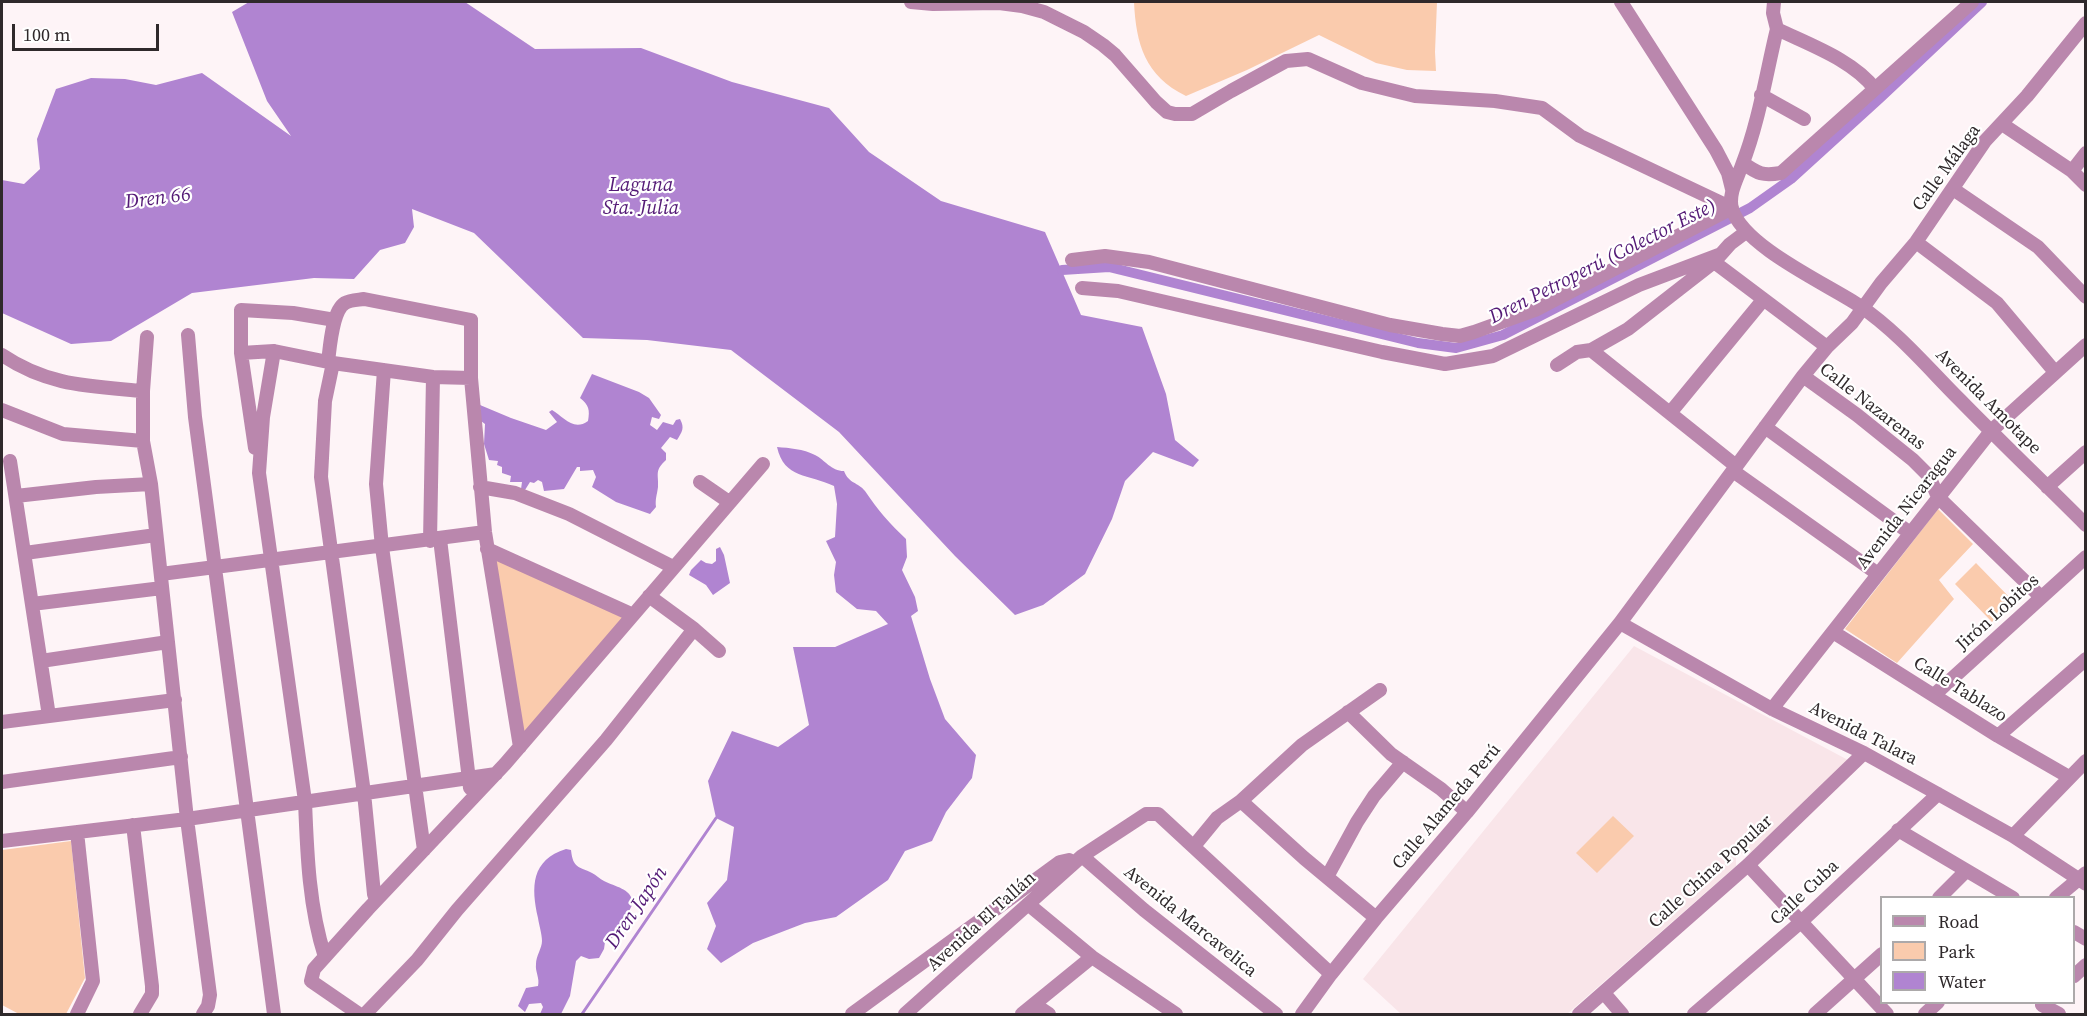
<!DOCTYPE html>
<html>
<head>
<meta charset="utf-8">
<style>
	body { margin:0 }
	#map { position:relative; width:2087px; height:1016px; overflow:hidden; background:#fef4f7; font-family:"Source Serif 4",serif }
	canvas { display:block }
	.frame { position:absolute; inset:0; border:3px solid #2f292b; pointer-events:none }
	.legend { position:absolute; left:1880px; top:896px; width:195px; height:108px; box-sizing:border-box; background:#fff; border:2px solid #aca9aa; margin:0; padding:8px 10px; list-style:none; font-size:18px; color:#2f292b }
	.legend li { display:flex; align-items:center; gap:12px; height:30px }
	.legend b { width:30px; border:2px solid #aca9aa }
	.scale { position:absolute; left:12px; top:24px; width:147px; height:27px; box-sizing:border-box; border:3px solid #2f292b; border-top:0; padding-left:8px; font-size:18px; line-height:21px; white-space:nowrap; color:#2f292b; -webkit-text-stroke:4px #fff; paint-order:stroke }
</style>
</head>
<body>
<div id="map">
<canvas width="2087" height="1016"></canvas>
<div class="frame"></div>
<ul class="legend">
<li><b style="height:8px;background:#ba87ad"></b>Road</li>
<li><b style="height:16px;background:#facbad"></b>Park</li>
<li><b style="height:16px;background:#b084d1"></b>Water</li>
</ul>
<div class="scale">100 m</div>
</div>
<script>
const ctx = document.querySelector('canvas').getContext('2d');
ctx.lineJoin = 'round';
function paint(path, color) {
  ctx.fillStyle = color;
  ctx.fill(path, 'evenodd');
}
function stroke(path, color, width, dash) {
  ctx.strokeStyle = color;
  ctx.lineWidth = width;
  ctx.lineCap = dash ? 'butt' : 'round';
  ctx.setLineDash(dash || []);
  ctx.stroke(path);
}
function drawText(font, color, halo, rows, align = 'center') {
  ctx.font = font + ' "Source Serif 4",serif';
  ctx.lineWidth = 4.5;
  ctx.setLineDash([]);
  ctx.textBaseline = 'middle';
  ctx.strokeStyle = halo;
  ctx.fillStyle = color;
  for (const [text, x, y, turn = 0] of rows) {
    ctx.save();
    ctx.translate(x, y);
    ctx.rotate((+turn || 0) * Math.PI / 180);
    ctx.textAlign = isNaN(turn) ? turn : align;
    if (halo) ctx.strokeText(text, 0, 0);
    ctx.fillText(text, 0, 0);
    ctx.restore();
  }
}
paint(new Path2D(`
	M1634,646L1848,760L1750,854H1736V866L1567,1014H1401L1363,979Z`), '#f9e5e9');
paint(new Path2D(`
	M1134,2H1437L1435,52L1436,71L1407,70L1376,63L1319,35L1247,70L1186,96C1145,76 1136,44 1134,2Z
	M1938,509L1973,544L1939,580L1954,599L1897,663L1845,629Z
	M492,555L628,616L523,739Z
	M1976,563L2013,601L1992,622L1955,584Z
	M1613,816L1634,836L1597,873L1576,853Z
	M71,841L85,978L66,1014H19L2,1005V850Z`), '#facbad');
paint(new Path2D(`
	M249,2H465L535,49L641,48L732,82L829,108L869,152L941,201L1045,232L1081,315L1142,327L1166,394L1175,440L1199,460L1193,467L1153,452L1125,481L1112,519L1085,574L1043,605L1015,615L955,556L839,432L731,350L647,340L583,338L474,233L412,209L414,227L405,243L380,250L354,279L314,278L192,293L111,341L71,344L2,313V180L24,184L40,169L37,139L56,89L91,78L125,79L156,85L202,73L291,136L267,101L232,12Z
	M592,374L639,392L649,398L661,415L659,419L652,417L650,425L657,430L663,422L673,425L676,420L680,419C685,428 682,432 677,440L670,437L661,448L666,453V460C654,471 659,474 658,487C657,495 655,499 656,507L650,514L616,502L592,487L596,477L593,470L580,471V467H577L564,489L544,491L542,482L538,480L534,483L530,482L525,490L521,489L522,482H510L511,476L502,473V467L497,465L498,461L489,460L484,444L485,424L481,421L480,405L511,418L546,430L557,422L549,412L552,410C563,416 573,432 588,421C590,410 589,405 580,398Z
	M777,447C790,448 803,449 815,455C825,460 831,471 844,471C849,484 858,482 865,491C877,509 890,524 906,539L907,557L902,570L915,597L918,611L911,616L930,679L945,719L976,755L972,778L946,812L932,841L905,851L888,880L836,917L805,923L753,943L721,963L707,949L716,926L707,903L727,880L734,827L716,818L708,781L732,731L778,747L809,725L793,647H835L888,624L876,611L857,609L836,592L834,575L836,562L826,541L835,537L837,504L834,486C809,474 784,479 777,447Z
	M720,547L724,555L730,583L713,595L706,585L689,575L691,570L701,560L706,563L712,564L716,561V549Z
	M566,849L571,850C573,869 579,866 592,873C596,875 600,879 604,881C615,887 631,888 633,903L618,934L605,942L604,949L599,958L589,959L581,956L576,961L570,996L561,1014H540L543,1007L541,1003L529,1004L525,1012L518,1006L526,988L538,986C540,978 535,972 536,964C536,956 542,948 542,941C542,934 539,925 538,918C531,887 531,860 566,849Z`), '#b084d1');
stroke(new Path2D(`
	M582,1014L716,818`), '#b084d1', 3);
stroke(new Path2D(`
	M1062,270L1109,267L1418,343L1456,348L1503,335L1750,208L1791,179L1880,98L1982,2`), '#b084d1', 10);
stroke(new Path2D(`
	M911,2L933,4L999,3L1022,6L1044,12L1084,32L1103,45L1115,55L1156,102L1167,112L1175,114H1192L1231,91L1286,61L1308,59L1362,83L1415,96L1495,101L1542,108L1580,136L1732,208
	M1621,2L1716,150L1728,173L1732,189
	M1774,2L1773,13L1777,29C1766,74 1759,122 1742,165C1737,179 1728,194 1732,209C1744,247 1827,284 1860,306C1898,332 1928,368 1960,400C2001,442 2044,483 2086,525
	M1777,29C1810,45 1853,60 1875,89
	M1761,95L1804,119
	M2002,124L2072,171L2086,185
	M1743,163C1758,174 1763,176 1781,173L1972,2
	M2072,171L2086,153
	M1953,189L2038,247L2086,297
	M1916,242L1997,303L2055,372
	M1072,260L1105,256L1149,262L1390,325L1442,334L1460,336L1474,332L1535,310L1732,208
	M1714,262L1827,347
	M1082,288L1118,291L1382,352L1445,364L1493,356L1639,285L1721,254
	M335,320L293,313L241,310V353L274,351L333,363L433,377L471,378
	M188,335L195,417L274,1014
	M147,337L143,391V441L151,484L187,819L210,995L208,1006L203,1014
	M1591,350L1736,466
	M274,351L263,417L259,473L305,801C307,853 309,908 325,957
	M241,353L255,448
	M2,355C48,386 89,386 143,391
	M328,362C330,347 332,311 345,303C350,300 357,300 364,299L471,320V378L485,532L520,747
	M333,363L325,401L321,477L364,793L374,894L376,900
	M1557,365L1577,352L1591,350L1628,329L1714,262L1730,244L1746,232
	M384,370L376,484L382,547L424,850
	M1803,376L1857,415L1913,460L1929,476L1938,497L2041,597
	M2,410L63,434L143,441
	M1670,413L1763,300
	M1765,427L1910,533
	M10,461L49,716
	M1733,471L1878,574
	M700,482L729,502
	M480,487L515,493L569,514L673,567
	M2047,487L2086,452
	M16,496L96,487L151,484
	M440,539L470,788
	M430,541L433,377
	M487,549L633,615
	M25,553L156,535
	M161,574L485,532
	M649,596L694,629L719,651
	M32,604L162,588
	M1620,623L1772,709L1864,753L1938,794L2013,836L2086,884
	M1833,632L1998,736L2069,777
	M41,661L168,642
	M1934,695L2086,557
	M1772,709L1991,431L2086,345
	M1348,712L1391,754L1441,789L1467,812
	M2,722L175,700
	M1998,736L2086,659
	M2,782L181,757
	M1241,801L1304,858L1376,918
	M133,825L152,986V994L140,1014
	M1898,830L2013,898
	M2013,836L2086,761
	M2,841L187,819L496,774
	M1194,846L1217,818L1241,801L1302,745L1380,690
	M1082,856L1144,910L1276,1014
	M1748,865L1887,1014
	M1327,877L1357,822L1374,796L1403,762
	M1939,898L1966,871
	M2056,898L2086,873
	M1028,904L1092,957L1176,1014
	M2074,932L2086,939
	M2074,976L2086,965
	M1604,993L1622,1014
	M1034,1004L1049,1014
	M2042,1005L2059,1014
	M77,1014L93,981L77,832
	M359,1014L311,981L314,969L368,909L505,764L763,464
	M365,1014L417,960L457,910L606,740L694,629
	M852,1014L1060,862L1069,860L1074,863
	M905,1014L1082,856L1146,814H1158L1331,974
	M1022,1014L1092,957
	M1302,1014L1331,974L1376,918L1467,812L1620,623L1803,376L1827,347L1852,323L1881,283L1916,242L1985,141L2027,96L2086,23
	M1579,1014L1748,865L1864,753
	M1694,1014L1802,921L1938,794
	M1815,1014L1882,954
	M1925,1014L1938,1002`), '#ba87ad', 14);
drawText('18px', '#2f292b', '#fff', [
	["Calle Málaga",1947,168,-54],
	["Avenida Amotape",1988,402,45],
	["Calle Nazarenas",1872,407,38],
	["Avenida Nicaragua",1907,508,-52],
	["Jirón Lobitos",1998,613,-42],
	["Calle Tablazo",1960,690,32],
	["Avenida Talara",1863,734,27],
	["Calle Alameda Perú",1447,807,-50],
	["Calle China Popular",1711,872,-42],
	["Calle Cuba",1805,893,-43],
	["Avenida El Tallán",982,922,-42],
	["Avenida Marcavelica",1190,922,39]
]);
drawText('italic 20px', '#541a76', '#fff', [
	["Laguna",641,186],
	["Sta. Julia",641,209],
	["Dren 66",158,199,-7],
	["Dren Petroperú (Colector Este)",1603,262,-27],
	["Dren Japón",637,908,-56]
]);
</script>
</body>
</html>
